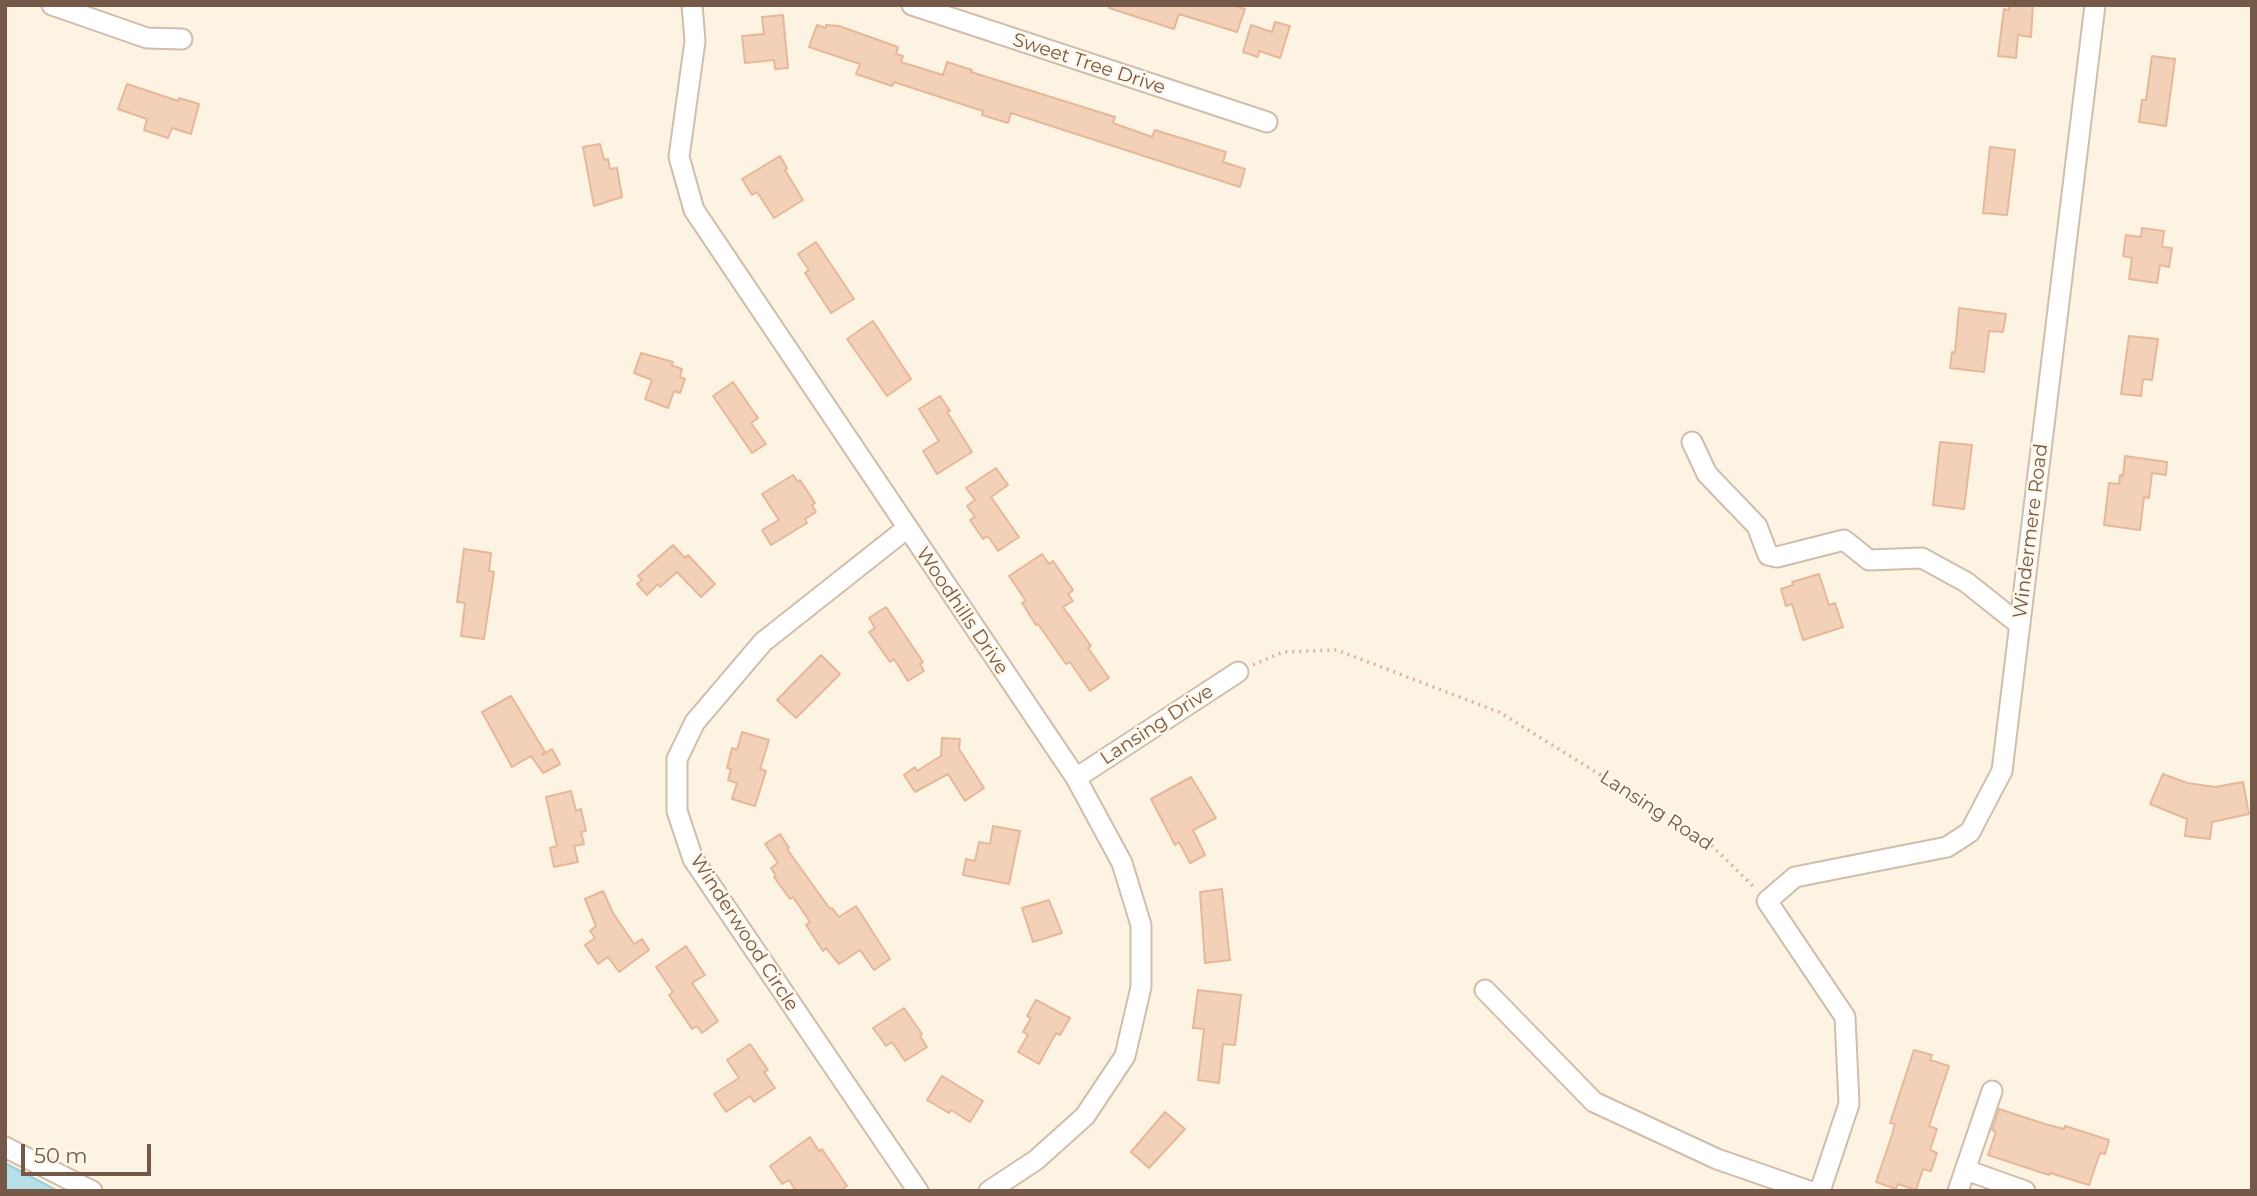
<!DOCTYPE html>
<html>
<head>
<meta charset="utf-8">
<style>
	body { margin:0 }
	#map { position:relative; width:2257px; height:1196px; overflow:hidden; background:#fdf3e3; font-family:Montserrat,sans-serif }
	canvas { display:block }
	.frame { position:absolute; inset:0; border:7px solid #755948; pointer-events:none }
	.scale { position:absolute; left:21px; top:1144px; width:130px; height:32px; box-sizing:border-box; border:4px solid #755948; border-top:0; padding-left:9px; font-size:21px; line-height:24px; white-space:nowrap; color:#755948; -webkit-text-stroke:5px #fff7e9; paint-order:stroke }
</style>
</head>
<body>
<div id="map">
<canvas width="2257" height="1196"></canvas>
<div class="frame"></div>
<div class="scale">50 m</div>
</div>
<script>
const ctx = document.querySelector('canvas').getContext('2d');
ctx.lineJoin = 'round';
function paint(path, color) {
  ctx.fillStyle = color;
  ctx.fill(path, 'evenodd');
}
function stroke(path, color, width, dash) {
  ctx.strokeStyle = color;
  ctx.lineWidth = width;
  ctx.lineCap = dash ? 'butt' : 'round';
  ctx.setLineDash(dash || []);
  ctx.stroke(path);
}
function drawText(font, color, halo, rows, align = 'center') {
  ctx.font = font + ' Montserrat,sans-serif';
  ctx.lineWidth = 5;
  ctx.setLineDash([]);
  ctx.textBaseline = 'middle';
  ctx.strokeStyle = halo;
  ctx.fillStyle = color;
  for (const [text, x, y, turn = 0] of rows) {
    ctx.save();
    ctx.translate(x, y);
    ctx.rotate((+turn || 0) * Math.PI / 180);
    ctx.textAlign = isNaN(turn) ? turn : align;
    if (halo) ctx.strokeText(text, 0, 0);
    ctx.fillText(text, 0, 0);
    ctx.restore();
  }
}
const water = new Path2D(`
	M5,1163L58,1191H5Z`);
paint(water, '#b7dfe7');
stroke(water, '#9ccfd9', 2);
const building = new Path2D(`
	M1109,5H1233L1245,9L1237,32L1179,14L1174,29L1109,8Z
	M2009,5H2033L2031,37L2018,35L2016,58L1998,56L2004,9L2009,10Z
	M783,15L788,68L775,69L774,60L745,63L742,36L764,34L762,17Z
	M1275,22L1290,26L1280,58L1259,51L1258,57L1243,52L1251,25L1272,32Z
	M817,25L826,28V25L839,26L898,47L896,54L903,56L901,62L943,75L947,62L972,70L971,72L1115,117L1113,123L1152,137L1155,130L1226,152L1223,162L1245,169L1240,187L1011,113L1008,123L982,115L983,111L894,82L892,86L856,74L860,64L809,47Z
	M2152,56L2175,59L2166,126L2139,122L2142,100H2146Z
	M127,84L178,101L179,98L199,104L191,134L172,128L168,138L144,130L147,119L118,109Z
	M600,144L604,160L608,159L610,169L617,168L622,197L594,206L583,147Z
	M1990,147L2015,150L2007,215L1983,213Z
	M780,156L787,168L785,170L803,200L774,218L757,192L752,195L742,179Z
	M2142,228L2164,231L2162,247L2172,248L2169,267L2160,265L2157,283L2129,279L2132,258L2123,256L2126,235L2141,237Z
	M816,242L854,299L831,313L805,273L809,270L798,254Z
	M1959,308L2006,314L2003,332L1989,331L1984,372L1950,368L1952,352L1955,353Z
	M873,321L911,379L887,396L847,339Z
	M2129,336L2158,339L2152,380L2143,379L2141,396L2121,394Z
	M641,353L673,362L671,365L682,369L680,377L685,379L680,393L674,391L668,408L645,399L652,380L634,373Z
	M733,382L758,418L751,423L766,444L752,453L713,396Z
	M940,396L950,411L947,412L972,452L937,474L923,451L939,441L919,409Z
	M1940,442L1972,445L1964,509L1933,505Z
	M2125,456L2167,462L2166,475L2152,473L2149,498L2144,497L2140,530L2104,525L2109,483L2119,484L2120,475L2123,476Z
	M996,468L1008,485L991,497L1019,537L998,551L988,536L983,539L970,520L975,517L967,506L975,500L966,488Z
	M793,475L798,482L800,480L815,503L812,505L816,512L805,519L807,523L771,545L762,530L779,520L762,494Z
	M673,545L685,558L688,555L715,584L701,597L677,572L660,587L658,584L647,595L637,584L642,580L638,576Z
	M464,549L491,553L489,571L494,572L484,639L461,636L465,603L457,602Z
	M1042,554L1049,564L1053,561L1073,590L1068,594L1073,601L1063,607L1091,646L1088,648L1109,678L1090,691L1070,662L1066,664L1038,624L1036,625L1022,603L1026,601L1009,576Z
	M1819,574L1829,605L1835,603L1843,627L1803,640L1792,604L1786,606L1781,589L1793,585L1792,582Z
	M886,607L923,662L920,664L924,671L908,681L894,659L890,662L869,632L875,628L869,618Z
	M821,655L840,674L796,718L777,700Z
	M511,696L545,752L542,755L552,749L560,764L543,773L531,756L512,767L482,712Z
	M742,732L769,740L760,769L766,771L755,806L732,799L737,783L728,780L731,769L727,768L732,748L737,750Z
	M942,738L960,739L959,749L984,788L965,801L948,774L915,792L904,775L915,767L917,771L941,756Z
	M2163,774L2187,783L2215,787L2243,782L2249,814L2212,822L2210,839L2185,836L2187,819L2150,804Z
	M1191,777L1216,818L1193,830L1205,855L1190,863L1179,842L1175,845L1151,799Z
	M571,791L576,811L581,809L586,831L581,832L584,844L574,846L578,862L554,867L550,848L557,846L546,797Z
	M993,826L1020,831L1009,884L963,875L966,859L975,861L979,842L990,844Z
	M780,834L789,848L787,849L830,909L832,908L839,917L856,906L890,959L874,970L860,950L839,964L826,948L823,951L806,925L810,922L793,897L790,899L774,877L776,876L771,868L778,863L765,844Z
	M1222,889L1230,960L1205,963L1200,892Z
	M603,891L613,913L634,944L642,939L649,950L619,972L608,957L598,964L585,945L595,938L590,931L596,926L585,899Z
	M1049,900L1062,933L1033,942L1022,908Z
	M686,946L705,975L692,983L718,1021L702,1033L697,1026L692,1029L669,995L673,992L656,967Z
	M1198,990L1241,995L1235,1045L1223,1044L1219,1083L1198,1080L1204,1029L1193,1028Z
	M1036,1000L1070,1018L1060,1035L1056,1033L1039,1064L1018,1052L1028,1035L1023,1032L1031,1018L1027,1016Z
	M904,1008L922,1034L920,1036L927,1047L905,1061L892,1042L886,1046L873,1028Z
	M750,1044L768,1070L764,1072L775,1088L754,1102L750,1096L726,1112L714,1094L739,1078L727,1060Z
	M1914,1050L1932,1055L1930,1060L1949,1066L1929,1126L1937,1129L1930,1150L1937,1153L1931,1171L1923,1169L1916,1190L1898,1184L1896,1189L1876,1182L1892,1135L1895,1124L1890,1123Z
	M942,1076L983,1101L970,1122L951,1110L949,1113L927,1100Z
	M1999,1109L2045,1124L2064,1129L2065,1126L2109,1140L2105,1154L2100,1153L2089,1185L2050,1173L2049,1175L1988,1155L1996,1132L1992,1130Z
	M1165,1112L1185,1129L1149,1168L1131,1152Z
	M810,1137L819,1151L822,1149L847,1186L839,1191H796L789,1180L782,1184L770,1166Z`);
paint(building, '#f3d1b9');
stroke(building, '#e6b799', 2);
const minor = new Path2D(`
	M52,5L147,38L182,39
	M692,5L695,41L679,157L694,210L1076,778L1122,863L1141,925V987L1125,1056L1085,1116L1036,1160L989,1191
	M912,5L1267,122
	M1692,442L1707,474L1757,526L1768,555L1777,557L1844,540L1869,560L1922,558L1966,582L2020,625
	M906,529L763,642L695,722L677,759V811L693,859L918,1191
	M1076,778L1238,672
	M1485,990L1594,1102L1717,1159L1809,1191
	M5,1147L92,1191
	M1966,1170L2025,1191
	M1820,1191L1849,1104L1845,1017L1767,901L1795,877L1947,847L1970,832L2002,771L2095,5
	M1958,1191L1992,1091`);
stroke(minor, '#d0bdac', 23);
stroke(new Path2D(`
	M1253,665L1283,652L1337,650L1499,712L1707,841L1756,889`), '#d8b49d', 3.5, [2, 5]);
stroke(minor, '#fff', 19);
drawText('19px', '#755948', '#fff7e9', [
	["Sweet Tree Drive",1089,64,18],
	["Windermere Road",2031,531,-83],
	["Woodhills Drive",962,611,56],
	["Lansing Drive",1157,725,-33],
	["Lansing Road",1656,811,33],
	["Winderwood Circle",744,933,57]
]);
</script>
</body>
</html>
